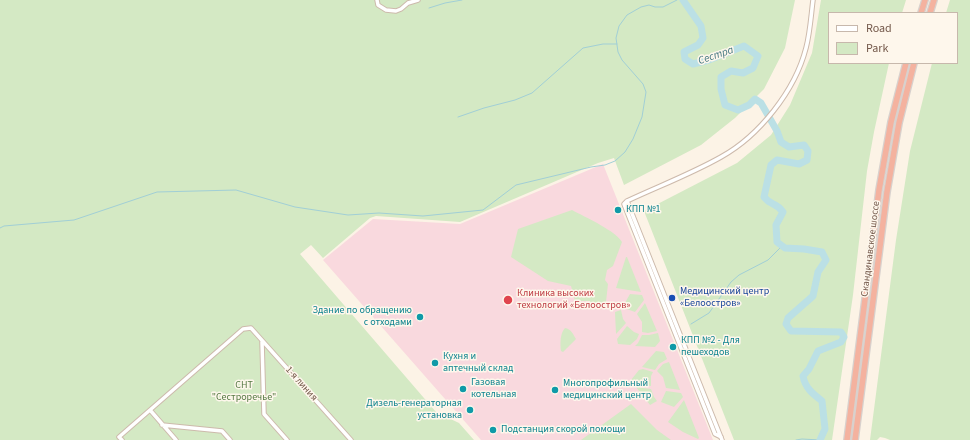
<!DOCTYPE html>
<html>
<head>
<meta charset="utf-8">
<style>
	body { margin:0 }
	#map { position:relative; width:970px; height:440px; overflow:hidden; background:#fcf3e6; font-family:"Source Sans 3",sans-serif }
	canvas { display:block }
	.legend { position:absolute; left:828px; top:12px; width:130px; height:52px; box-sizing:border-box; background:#fef7ec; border:1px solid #c7b8ac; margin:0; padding:5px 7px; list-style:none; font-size:12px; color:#74594b }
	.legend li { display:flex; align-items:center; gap:8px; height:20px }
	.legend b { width:20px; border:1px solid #c7b8ac }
</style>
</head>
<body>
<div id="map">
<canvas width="970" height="440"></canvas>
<ul class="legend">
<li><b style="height:5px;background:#fff"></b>Road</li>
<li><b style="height:11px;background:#d4e9c4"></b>Park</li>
</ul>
</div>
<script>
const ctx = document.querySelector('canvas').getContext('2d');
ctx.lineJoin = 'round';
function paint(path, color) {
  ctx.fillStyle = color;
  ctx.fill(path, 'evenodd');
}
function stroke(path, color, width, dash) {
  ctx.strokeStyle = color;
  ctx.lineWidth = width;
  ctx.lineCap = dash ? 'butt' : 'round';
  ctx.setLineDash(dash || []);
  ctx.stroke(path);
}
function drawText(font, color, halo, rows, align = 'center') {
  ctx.font = font + ' "Source Sans 3",sans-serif';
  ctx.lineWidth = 3;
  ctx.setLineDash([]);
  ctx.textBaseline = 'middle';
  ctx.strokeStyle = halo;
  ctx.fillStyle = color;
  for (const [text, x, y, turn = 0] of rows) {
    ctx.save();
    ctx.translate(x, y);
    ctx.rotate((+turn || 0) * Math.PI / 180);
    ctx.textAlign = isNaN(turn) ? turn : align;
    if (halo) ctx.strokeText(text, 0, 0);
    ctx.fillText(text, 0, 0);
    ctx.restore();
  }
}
paint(new Path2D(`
	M603,164L713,440H481L323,260L373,219L460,224Z`), '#f9d9de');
paint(new Path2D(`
	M0,0H795L785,48L764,89L735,118L701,145L624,185L614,158L598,163L460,222L376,216L370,218L323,258L311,245L300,254L436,412L459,423L474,440H0Z
	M821,0H906L902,13H829V63H889L874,132L867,171L853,295L832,440H734L644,211L737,163L771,135L790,105L812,53Z
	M950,0H970V440H890L885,438L880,437L877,440H870L896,240L910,151L932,63H957V13H946Z
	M572,210C585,217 616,231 622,242L613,266L607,270L605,280L608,284L606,302L604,305L591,304L590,301H575L571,286L548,281L511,257L518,229Z
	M626,257H627L641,292L616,288Z
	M630,294L642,295L644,300L635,312L624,308L626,301Z
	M645,303L657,331L648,333L642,332V322L637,314Z
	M621,310L623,319L626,323L616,334L615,312Z
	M627,326L634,332L639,334L637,339L630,345L618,344L617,339Z
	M565,328C571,329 573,334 576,339L563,352L561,351C560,344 560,333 565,328Z
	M658,333L660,341L655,347L635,346L638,343L642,335H649Z
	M656,351L664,352L667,359L659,364L655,370L642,367Z
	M669,362L680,390L666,388L663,377L657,371L663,364Z
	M643,369L653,372L651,376V386L634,384L631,380L639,370Z
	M636,387L651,389L654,397L657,401L650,405Z
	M666,391L681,393L683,397L674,407L661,402Z
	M684,400L699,438L698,439L683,432L668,422Z
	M631,404L657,430L671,440H581Z`), '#d4e9c4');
stroke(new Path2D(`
	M429,8L445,3L462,0
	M458,117L484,108L515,100L532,93L583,48L603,44H617
	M0,228L4,226L74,220L157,192L236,190L295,207L348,215L379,213L423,216L483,210L516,185L591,167L605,165L615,161L625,152L633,139L642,117L646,92L643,84L622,60L618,52L616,38L619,26L627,15L641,7L649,5L655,7H663L677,0
	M691,324L709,313L731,282L739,275L768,260L782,246
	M796,440L802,439L820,440`), '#a1cfd6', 1);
stroke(new Path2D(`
	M683,0L701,26L703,38L698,45L684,52L685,59L693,64L709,60L744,46L758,56L753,68L743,73L731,71L721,77V89L725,105L738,110L749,105L755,99L761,103L777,131L781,142L789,147L804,145L808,151L807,160L799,164L777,160L771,165L764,197C771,206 776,202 783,212L776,225L777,242L785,248L804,249L822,252L826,260L818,272L813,296L788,318L786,324L791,331L841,332L844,337L841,342L818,351L809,369L803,376C805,388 813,394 822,401L825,429L820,440`), '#bbe0e5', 7);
const minor = new Path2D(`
	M377,0L378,5L386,10L396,11L401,9L408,3L418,0
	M627,201L722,440
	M262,342L264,414L287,440
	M150,410L176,440
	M162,425L222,431L230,440
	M721,437L715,434L624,204L627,201C659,186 691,174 721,157C759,136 795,91 806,48C810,33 811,16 813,0
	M122,440L119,437L243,329L251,328L351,440`);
const highway = new Path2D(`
	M921,13L925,0
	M930,13L934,0
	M847,440L879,190L891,122L906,63
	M855,440L887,192L899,123L914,63`);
stroke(minor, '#cdbaac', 5.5);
stroke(highway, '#d8d1cd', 8);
stroke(minor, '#fff', 3.5);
stroke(highway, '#f4b29f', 5.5);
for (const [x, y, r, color] of [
	[618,210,4,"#0f9aa8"],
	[672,298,4,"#1a4fb4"],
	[508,300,5,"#e0444e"],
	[420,317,4,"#0f9aa8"],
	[673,347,4,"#0f9aa8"],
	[435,363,4,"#0f9aa8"],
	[463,389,4,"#0f9aa8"],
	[555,390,4,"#0f9aa8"],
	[470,410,4,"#0f9aa8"],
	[493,430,4,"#0f9aa8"]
]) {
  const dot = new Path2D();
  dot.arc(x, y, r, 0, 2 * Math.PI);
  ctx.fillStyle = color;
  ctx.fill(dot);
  stroke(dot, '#fef7ec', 1.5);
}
drawText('10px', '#0d838f', '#fef7ec', [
	["КПП №1",626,210],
	["Здание по обращению",412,311,"right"],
	["с отходами",412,323,"right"],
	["КПП №2 - Для",681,341],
	["пешеходов",681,353],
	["Кухня и",443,357],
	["аптечный склад",443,369],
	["Газовая",471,383],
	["котельная",471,395],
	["Многопрофильный",563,384],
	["медицинский центр",563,396],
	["Дизель-генераторная",462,404,"right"],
	["установка",462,416,"right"],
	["Подстанция скорой помощи",501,430]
], 'left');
drawText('10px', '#74594b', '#fef7ec', [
	["Скандинавское шоссе",871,249,-83],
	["1-я линия",301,384,48]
]);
drawText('10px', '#164399', '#fef7ec', [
	["Медицинский центр",680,292],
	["«Белоостров»",680,304]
], 'left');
drawText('10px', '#be3a42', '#fef7ec', [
	["Клиника высоких",517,294],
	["технологий «Белоостров»",517,306]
], 'left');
drawText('10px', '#557943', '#fef7ec', [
	["СНТ",244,386],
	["\"Сестроречье\"",244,398]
]);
drawText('italic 11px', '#437780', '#fef7ec', [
	["Сестра",716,56,-19]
]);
</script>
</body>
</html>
